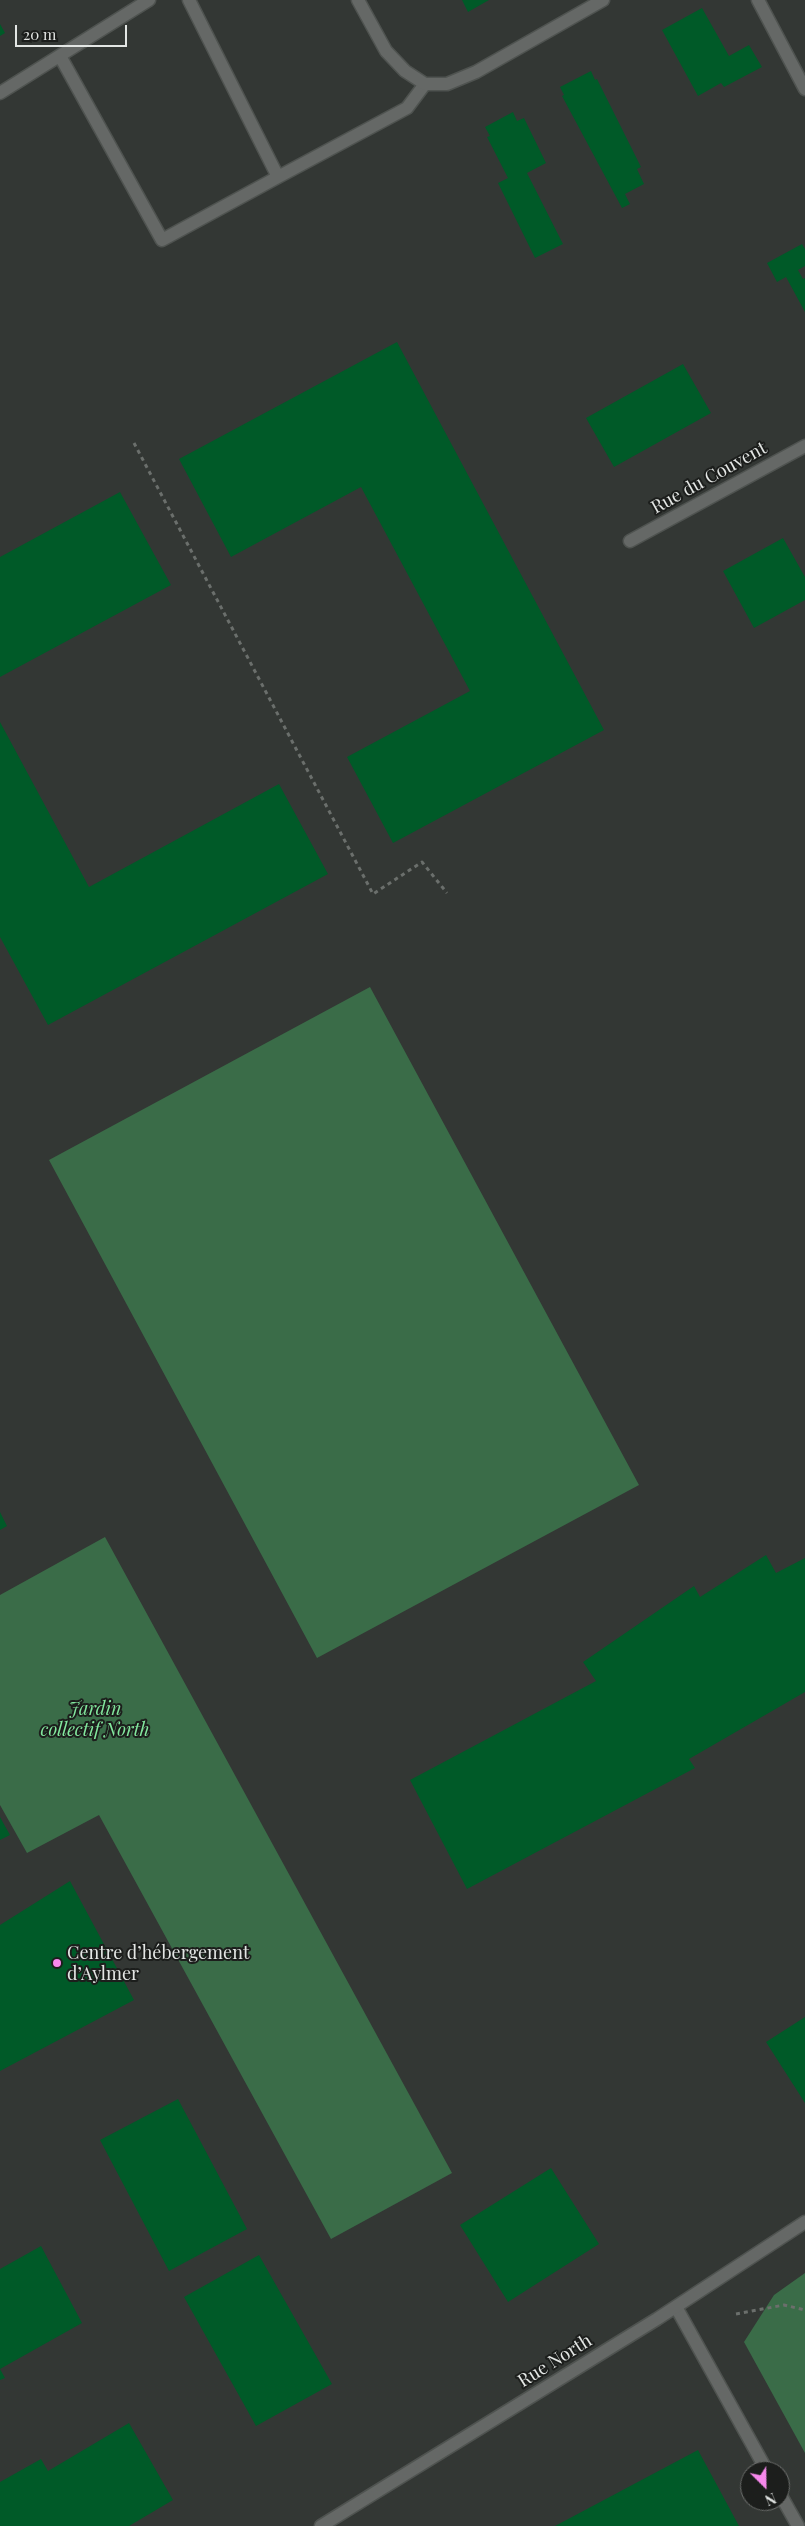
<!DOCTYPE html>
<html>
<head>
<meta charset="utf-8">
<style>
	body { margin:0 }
	#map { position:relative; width:805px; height:2526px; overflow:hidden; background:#333734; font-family:"Playfair Display",serif }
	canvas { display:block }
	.north { position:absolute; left:740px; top:2461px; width:50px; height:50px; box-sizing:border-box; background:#1c1e1c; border:1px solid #6c6e6c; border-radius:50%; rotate:157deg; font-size:14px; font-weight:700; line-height:20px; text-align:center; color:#e3e6e4 }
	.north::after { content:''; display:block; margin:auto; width:18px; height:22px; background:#f788ec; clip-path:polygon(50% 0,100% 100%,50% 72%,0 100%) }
	.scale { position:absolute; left:15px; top:25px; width:112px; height:22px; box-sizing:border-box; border:2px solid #e3e6e4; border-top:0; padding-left:6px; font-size:15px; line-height:18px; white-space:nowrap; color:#e3e6e4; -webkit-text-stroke:4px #1c1e1c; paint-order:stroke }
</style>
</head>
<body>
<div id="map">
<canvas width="805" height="2526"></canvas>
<div class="north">N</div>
<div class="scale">20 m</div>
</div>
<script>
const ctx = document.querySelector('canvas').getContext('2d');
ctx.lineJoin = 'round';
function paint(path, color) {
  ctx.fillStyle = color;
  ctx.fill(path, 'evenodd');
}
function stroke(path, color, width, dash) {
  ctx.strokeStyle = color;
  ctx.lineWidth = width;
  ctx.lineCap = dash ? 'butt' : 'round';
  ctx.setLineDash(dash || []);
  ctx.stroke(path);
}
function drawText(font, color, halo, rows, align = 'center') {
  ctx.font = font + ' "Playfair Display",serif';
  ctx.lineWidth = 4;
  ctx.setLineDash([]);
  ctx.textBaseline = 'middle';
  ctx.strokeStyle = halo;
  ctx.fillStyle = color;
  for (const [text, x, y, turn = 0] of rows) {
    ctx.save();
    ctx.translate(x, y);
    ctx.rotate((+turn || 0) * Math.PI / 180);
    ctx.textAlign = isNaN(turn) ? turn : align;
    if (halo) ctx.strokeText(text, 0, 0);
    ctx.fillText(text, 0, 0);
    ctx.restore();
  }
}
paint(new Path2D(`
	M370,987L639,1485L317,1658L49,1160Z
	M105,1537L452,2173L331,2239L99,1815L27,1853L0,1805V1595Z
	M805,2273V2453L744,2342L774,2295Z`), '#3a6c48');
paint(new Path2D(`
	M462,0H489L468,12Z
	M702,8L729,56L749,45L762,67L724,87L721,83L698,96L662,30Z
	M0,24L5,33L0,36Z
	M591,71L595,80L597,79L641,167L637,169L644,184L625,194L630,204L622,208L562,96L564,95L560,87Z
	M513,112L517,121L524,118L546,163L527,173L563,244L535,258L498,183L508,178L487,137L490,136L485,127Z
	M802,244L805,249V266L798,270L803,279L805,278V312L786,277L777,282L767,263Z
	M397,342L604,730L393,843L347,757L470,691L361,487L231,557L179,459Z
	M683,364L711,413L614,467L586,418Z
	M120,492L171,585L0,677V557Z
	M783,538L805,577V600L754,628L723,571Z
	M0,722L89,887L279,784L328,874L48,1025L0,937Z
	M0,1512L7,1526L0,1530Z
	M766,1555L776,1573L805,1558V1692L689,1759L695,1768L467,1889L410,1780L596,1681L583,1662L694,1586L700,1597Z
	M0,1817L10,1835L0,1840Z
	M70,1881L134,2000L0,2071V1925Z
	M805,2017V2103L766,2042Z
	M178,2099L247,2229L169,2271L100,2140Z
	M551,2168L599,2244L508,2302L460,2225Z
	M41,2246L82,2323L0,2369V2269Z
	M259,2255L332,2384L256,2426L184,2297Z
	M0,2369L5,2378L0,2380Z
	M129,2423L173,2500L129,2526H0V2482L41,2459L48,2471Z
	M698,2450L739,2526H555Z`), '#005a28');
const lane = new Path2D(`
	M189,0L278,177L407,108L425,84
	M60,56L162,240L278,177
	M0,93L149,0
	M676,2307L767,2471
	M780,2494L798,2526`);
const street = new Path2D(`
	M358,0L386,51L405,71L425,84H447L476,72L603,0
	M758,0L805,89
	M630,541L805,446
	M321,2526L657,2319L805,2222`);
stroke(lane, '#4f5350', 15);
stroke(street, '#4f5350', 15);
stroke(new Path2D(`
	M134,443L373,894L422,862L447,893
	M736,2314L784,2305L805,2310`), '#6b6f6c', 3, [4, 4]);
stroke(lane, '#656866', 12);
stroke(street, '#656866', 12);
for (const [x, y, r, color] of [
	[57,1963,5,"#f788ec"]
]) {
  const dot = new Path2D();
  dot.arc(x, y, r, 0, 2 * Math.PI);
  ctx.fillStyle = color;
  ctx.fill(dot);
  stroke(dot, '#1c1e1c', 2);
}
drawText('18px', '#e3e6e4', '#1c1e1c', [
	["Rue du Couvent",709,478,-29],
	["Rue North",555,2361,-32]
]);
drawText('italic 18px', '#83e89e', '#1c1e1c', [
	["Jardin",95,1709],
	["collectif North",95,1730]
]);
drawText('18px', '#e3e6e4', '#1c1e1c', [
	["Centre d’hébergement",67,1953],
	["d’Aylmer",67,1974]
], 'left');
</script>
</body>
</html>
